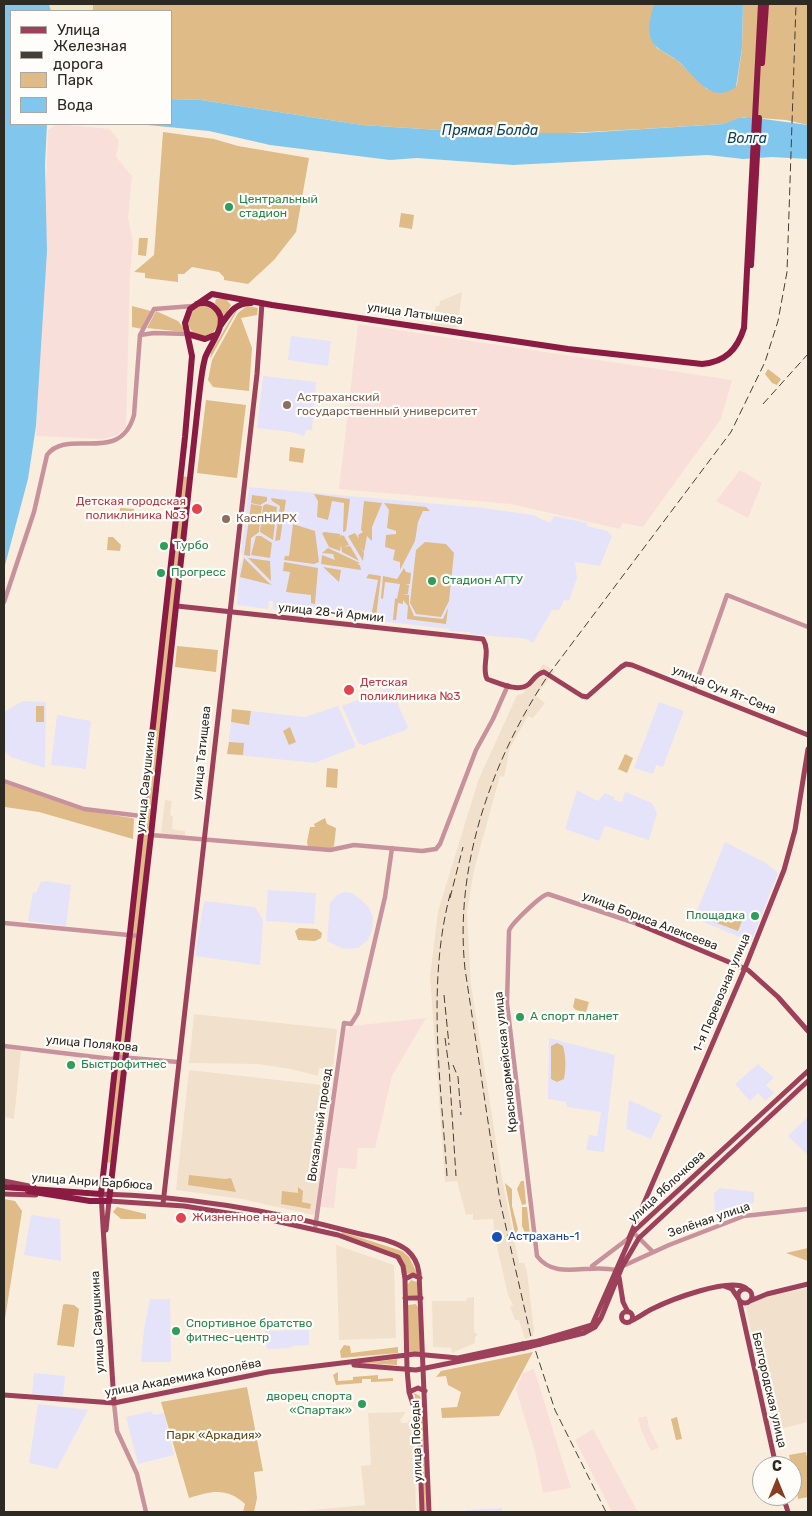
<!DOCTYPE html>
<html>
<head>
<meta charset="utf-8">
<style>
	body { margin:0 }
	#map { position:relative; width:812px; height:1516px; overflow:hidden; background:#f9eede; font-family:Rubik,sans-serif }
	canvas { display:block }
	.frame { position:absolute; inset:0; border:5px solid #2d2923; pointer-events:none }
	.legend { position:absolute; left:10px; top:10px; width:162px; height:115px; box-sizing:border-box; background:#fffdf9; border:1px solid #aba8a3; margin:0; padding:6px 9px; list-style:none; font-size:15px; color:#2d2923 }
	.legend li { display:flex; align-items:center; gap:10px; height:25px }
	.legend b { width:25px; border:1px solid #aba8a3 }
	.north { position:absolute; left:752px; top:1456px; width:50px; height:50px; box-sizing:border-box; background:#fffdf9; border:1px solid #aba8a3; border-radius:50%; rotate:0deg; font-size:14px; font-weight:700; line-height:20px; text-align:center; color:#2d2923 }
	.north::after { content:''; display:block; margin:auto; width:18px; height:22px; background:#863d22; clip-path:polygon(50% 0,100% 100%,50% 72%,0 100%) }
</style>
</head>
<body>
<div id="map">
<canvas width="812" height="1516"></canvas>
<div class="frame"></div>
<ul class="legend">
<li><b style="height:6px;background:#9d405a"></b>Улица</li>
<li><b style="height:6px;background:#433e37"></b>Железная дорога</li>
<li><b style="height:14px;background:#dfbb87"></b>Парк</li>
<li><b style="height:14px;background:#81c7ed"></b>Вода</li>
</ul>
<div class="north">С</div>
</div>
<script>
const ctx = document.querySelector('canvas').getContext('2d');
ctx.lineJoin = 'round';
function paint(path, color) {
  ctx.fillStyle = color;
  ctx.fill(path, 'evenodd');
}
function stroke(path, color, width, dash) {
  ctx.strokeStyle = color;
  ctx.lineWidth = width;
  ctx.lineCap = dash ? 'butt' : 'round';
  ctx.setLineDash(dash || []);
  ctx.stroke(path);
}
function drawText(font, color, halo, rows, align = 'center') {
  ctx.font = font + ' Rubik,sans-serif';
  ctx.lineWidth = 4.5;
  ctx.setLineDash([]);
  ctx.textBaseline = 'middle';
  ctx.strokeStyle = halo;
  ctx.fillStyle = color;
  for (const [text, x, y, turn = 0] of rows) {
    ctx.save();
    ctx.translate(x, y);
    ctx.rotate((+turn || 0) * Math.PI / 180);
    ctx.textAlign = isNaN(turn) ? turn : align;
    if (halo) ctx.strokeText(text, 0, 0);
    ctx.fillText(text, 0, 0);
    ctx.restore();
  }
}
paint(new Path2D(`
	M462,292L457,331L430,327L436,306H439L440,301Z
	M543,664L555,671L536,696L545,703L533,718L528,716L510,748L504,777L500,776L474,870L467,913L471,985L502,1178L519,1263H524L527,1272L534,1330L533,1336L525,1339L519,1320H515L510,1307L513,1305L508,1295L495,1238L493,1219L473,1220V1214L466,1215L457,1181L445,1182L430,977L438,911L478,781L517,695L523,694Z
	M165,800L172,801L170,815L173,816L172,829L185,831V836L161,833Z
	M194,1014L337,1029L333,1069L319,1068L318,1076L291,1069L258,1064L189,1063Z
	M4,1048L21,1051L14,1119L4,1117Z
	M189,1070L331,1086L315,1213L313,1215L242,1199L176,1190Z
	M336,1245L394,1265L396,1338L339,1340Z
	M808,1288V1422L772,1431L746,1307L760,1298Z
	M474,1297V1329L475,1333L478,1334L475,1337V1343L452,1353L451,1348L433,1347L432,1301H466L467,1298Z
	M406,1412L400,1420L402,1423H407L410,1420L414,1425L416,1512H290L365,1505L361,1466L371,1465L368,1413Z`), '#f1e1cc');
paint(new Path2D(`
	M56,124L110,129L119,141L116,157L132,176L128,218L133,242L130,272L126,427L117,435L104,439L36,436L48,130Z
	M358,324L732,380L721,419L643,527L622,523L620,529L511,504L339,489Z
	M740,470L762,483L748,518L716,501Z
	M426,1018L392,1076L375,1148H358L356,1169L338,1168L334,1208L321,1207L345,1030L351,1026Z
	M229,1323V1325L190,1326L189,1324Z
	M534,1369L571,1488L543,1493L535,1452L516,1389L523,1373Z
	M647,1416L649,1428L659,1448L651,1451L641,1430L638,1418Z
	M593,1429L638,1512H612L575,1440Z`), '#f9dfd9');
paint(new Path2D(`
	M291,336L331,341L328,366L288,360Z
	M263,376L316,382L312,430H306L304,436L292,432L257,428Z
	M249,487L483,508L533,515L550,523L554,516L587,523V526L607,531L612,536L600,566L575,562L577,578L569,601L564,600L559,610H552L533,643L527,639L470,634V632L449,631V629L273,609V601H269L268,609L237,605L240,564L243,558L241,552Z
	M390,687L408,727L406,730L364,745L358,743L342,706Z
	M23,701L46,702L45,768L11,757L4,750V712Z
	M659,702L684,711L663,767L656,765L653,774L634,768Z
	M338,706L355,744V747L315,763L227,754L231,722L249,724L251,711L305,717Z
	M57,715L91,721L86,769L51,765Z
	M577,790L598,801L605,793L614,797V800L622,802L625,792L652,803L657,813L649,840L605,826L599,841L565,829Z
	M725,842L766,863L778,873L751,942L694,918Z
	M46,881L71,885L66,926L28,921L33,892L36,893L41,882Z
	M268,890L316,893L314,924L266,921Z
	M344,892L352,893L360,899L368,906L373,917L372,930L368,940L358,948L344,949L327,941L330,903L337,895Z
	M204,901L255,907L263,920L260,965L195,956Z
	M549,1038L615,1055L604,1152L586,1150L589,1135L597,1136L601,1112L567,1107L566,1102L548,1099Z
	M758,1064L774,1078L766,1085L774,1093L765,1101L758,1093L750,1101L735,1084Z
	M629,1100L662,1115L651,1139L626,1129Z
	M808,1117V1155L788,1136Z
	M720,1188L754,1192V1203L749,1204L751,1206L748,1212L729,1219L727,1217H715L714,1193Z
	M31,1215L60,1219L61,1261L24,1255Z
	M150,1299H170L171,1362H141L144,1329Z
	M309,1330V1345L292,1346V1348L267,1349L265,1331Z
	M34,1373L65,1376L63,1396L32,1394Z
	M38,1404L88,1410L57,1469L29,1463Z
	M152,1411L153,1415L164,1413L174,1455L138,1464L126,1417Z
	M502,1508V1512H466V1510Z`), '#e5e3f9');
paint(new Path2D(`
	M93,4H654L651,39L657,48L677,60L707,89L713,91L736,87L737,84L742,48L743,4H808V125L786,120L744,117L723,124L642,129L551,134L486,133L362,125L201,100L171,99V11H93Z
	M163,132L214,139L238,146L309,158L296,232L274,260L248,284L224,280V277L219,272L192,267L184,274H178V282L145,278V273L134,272L154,255Z
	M401,213L414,215L412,229L399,227Z
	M139,238H148L146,256L138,255Z
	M216,299H226L231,305L224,317L215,303Z
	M132,306L151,311L142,329L132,327Z
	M247,306L258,308L257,315L241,318L252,348L249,391L213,387L208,380L212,360L238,313Z
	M188 321a15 15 0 1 1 30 0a15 15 0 1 1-30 0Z
	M236,310L237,311L210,359L211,352Z
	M156,311L178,321L184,329L183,332L147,328Z
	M768,369L781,379L777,385L772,383L765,374Z
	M206,400L246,405L237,478L197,473Z
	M290,447L305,449L303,463L289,461Z
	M181,476L188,477L113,1163L104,1162Z
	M314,494L350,499L346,531L343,532L344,503L332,501L328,520L317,517L318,501Z
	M252,495L267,497V501L260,505L251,503Z
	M271,498L286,500L280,540L275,541L280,506L272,501Z
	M364,501L382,503L372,527V541L367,536L364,552L360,547L364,553L363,561L348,536L355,533L359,539L358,535L363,532L361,530Z
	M384,503L426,507L430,511H423L418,522L415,541L400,570V562L393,560L395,550L385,547L386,535L396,534V531L387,528L389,510Z
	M251,504L262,506L259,532L251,538L250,556L244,555Z
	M266,504L277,507L273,540L260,532L263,506Z
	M120,508L134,509L133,521L119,520Z
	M293,524L315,531L319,562L314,564L284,560L285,556H289Z
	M325,532L340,534L341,538V535L344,536L349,545L344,547L350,546L359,561L342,552L341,545L340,551L329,547L322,533Z
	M256,536H261L272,543L270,558L251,555Z
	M108,537H113L121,545L120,551L107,550Z
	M425,542L446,544L454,553L449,601L441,617L416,614L410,603L416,550Z
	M328,548L360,563L357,564L360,565L361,570L321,564L322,555L335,560L333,554L322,553Z
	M244,558L268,582L272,585L240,577Z
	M248,558L270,561L271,581Z
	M284,562L318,568L315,604L311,603V595L286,592L290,572L283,571Z
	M323,567L341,570L339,582Z
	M404,568L406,572L411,573L410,584H405L409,585L408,594H403L409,595V604L414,616L443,619L448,608L446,624L407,619L408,606L403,600V604L398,603L396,620H393L395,598L397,599L400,584L385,582L383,599L381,598L383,576L397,579Z
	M369,574L381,576L376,617H371L378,580L366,578Z
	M177,646L218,650L216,672L175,667Z
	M36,706H44V722H36Z
	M232,709L251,711L249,725L231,722Z
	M290,727L296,742L289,745L283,731Z
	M229,742L244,743L243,755L227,754Z
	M625,754L633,758L627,773L618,769Z
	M327,768L338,769L337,788L326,787Z
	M4,783L82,810L132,818L134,819L133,839L39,812L5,807Z
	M325,818L327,824L336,828L334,846L329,849L308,847L307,842L310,827H315L314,824Z
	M718,912L742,921L738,931L714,922Z
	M299,928L317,929L322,933L321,938L315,941L298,940L295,931Z
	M575,998L589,1002L586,1012L576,1010L573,1007Z
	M557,1043L563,1046C566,1056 566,1069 564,1079L557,1082L551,1079V1046Z
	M189,1175L225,1179L231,1178L236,1192L188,1185Z
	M521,1181H524L526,1204L522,1205L517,1189Z
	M505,1183L512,1189V1206L518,1229L515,1235Z
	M298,1187L303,1191L302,1202L311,1204L310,1209L281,1204L282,1191L298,1193Z
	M4,1199L15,1201L22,1211L4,1325Z
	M117,1207L146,1214V1219H121L113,1212Z
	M522,1207H527L530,1234L525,1233L522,1226Z
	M342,1232L402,1251L409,1257L417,1273L406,1274L404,1263L399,1256L341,1234Z
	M808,1248V1261L786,1253Z
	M411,1280L417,1282V1296L408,1295V1284Z
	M65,1304L74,1305L79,1309L74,1347L57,1345L63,1305Z
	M416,1304L419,1309L421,1352H408V1305Z
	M344,1345L350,1346L351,1353L398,1347V1353L341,1358L340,1351Z
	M533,1352L499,1416L442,1418L441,1408L457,1407L461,1392L448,1385L446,1376L436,1377L441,1371Z
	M397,1359V1365L363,1363Z
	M338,1372V1381L353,1380V1377L378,1375V1379L393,1378V1381L371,1382V1379H362V1383L336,1385L333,1375Z
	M247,1387L263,1471L254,1472L257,1498L254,1512H243L245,1504C227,1487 211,1491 189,1498L161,1402Z
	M414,1393L420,1396L424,1424L426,1511H424L422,1425Z
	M677,1417L682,1439L676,1440L671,1419Z
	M806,1452L808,1463V1497L798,1499L789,1455Z`), '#dfbb87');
paint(new Path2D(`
	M49,4H93V11H51Z`), '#f0e6c1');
paint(new Path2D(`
	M4,4H49L51,11H11V124H47L45,165L47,251L36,426L28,479L4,569Z
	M654,4H743L742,48L736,87C710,106 694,74 678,61C670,54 655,50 651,39C647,29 651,14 654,4Z
	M171,99L201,100L362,125L486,133H581L723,124L739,118L749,117L808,125V159L772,157L743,159L708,155L513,165L417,158L390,160L270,145L209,131L137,124H171Z`), '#81c7ed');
stroke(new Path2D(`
	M140,335L154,333L188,334
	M4,602L34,512L47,455C67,427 120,466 134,415L140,335L154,309L193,306
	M694,689L727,595L808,627
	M4,781L84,809L141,816
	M151,835L330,850L354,845L422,851L436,849L440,844L476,750L493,719L508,685
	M4,923L139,936
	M4,1046L112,1059L119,1057L178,1062
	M315,1229L344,1023L351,1024L358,1013L385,897L392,848
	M633,1232L653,1252
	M592,1266L629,1238
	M623,1266L669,1245L744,1216L808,1209
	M615,1270C589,1263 555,1281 537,1256L507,1003L509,931C510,925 541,895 548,894L638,924
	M114,1403L117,1431L137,1474L146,1512`), '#c8929d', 4.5);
stroke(new Path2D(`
	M177,606L483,639C491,653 481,667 487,679C499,683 519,693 529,684C534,679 537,673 544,672L582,696L587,697L621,667L626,664L632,665L808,735
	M638,924L748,970L778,997L808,1031
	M4,1181L34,1187
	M4,1194L36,1195
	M163,1204L257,374L262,303
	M106,1230L109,1201L184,1206L271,1220L338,1235L398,1257L403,1266L405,1279L407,1369L409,1392L419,1423L422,1512
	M629,1238L745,968L784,870L795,830L808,749
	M619,1277L623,1302L628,1312
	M405,1279L413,1275L420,1278
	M724,1286L732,1289L738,1298
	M738 1296a7 7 0 1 1 14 0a7 7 0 1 1-14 0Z
	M405,1298H421
	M739,1299L776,1466
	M750,1301L767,1294L808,1284
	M621.5 1317a5.5 5.5 0 1 1 11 0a5.5 5.5 0 1 1-11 0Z
	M631,1321C638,1318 644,1313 652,1309C670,1300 729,1277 746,1288
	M539,1341L592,1325L633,1232L808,1071
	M540,1344L584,1333L595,1327L601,1318L622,1267L639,1238L808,1081
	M354,1365L416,1370L524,1348
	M409,1392L418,1388L425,1391
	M4,1395L114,1403L268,1372L415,1354L458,1358L523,1344
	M114,1403L101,1194C187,1196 274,1211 356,1233C372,1237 394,1240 407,1250C414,1256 418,1264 419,1273L429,1512
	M783,1496L788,1512`), '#9d405a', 5);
stroke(new Path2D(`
	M762,63L766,4
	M751,265L759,118
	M221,325C230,312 235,303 251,303
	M188,334L205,339L215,335
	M4,1187L101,1194L185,437L192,356L185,323L190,309L212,294L272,305L568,349L702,364C725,362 737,350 744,328L761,4
	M28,1191L90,1201H109L151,835L198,405C200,390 201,373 205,358C210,343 231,322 215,308C210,303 204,302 197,304`), '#8b1b43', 6);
stroke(new Path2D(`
	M763,404L808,354
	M450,898L463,847
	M444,995L449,1045
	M445,1038L449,1067L456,1176
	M453,1065L458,1077L461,1115
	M447,1176C441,1082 426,982 451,891
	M606,1512L555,1410L531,1337L500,1201L465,969C454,865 492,759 549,674L731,432L765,362L778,321L787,272L796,4`), '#433e37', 1, [8, 4]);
stroke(new Path2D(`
	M523,1344L539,1341
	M524,1348L540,1344`), '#9d405a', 5);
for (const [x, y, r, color] of [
	[229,207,5,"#2e9e5b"],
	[287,405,5,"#8d6e63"],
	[197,509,6,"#e0444e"],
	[226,519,5,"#8d6e63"],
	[164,546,5,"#2e9e5b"],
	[161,573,5,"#2e9e5b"],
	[432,581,5,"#2e9e5b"],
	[349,690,6,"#e0444e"],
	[755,916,5,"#2e9e5b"],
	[520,1017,5,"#2e9e5b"],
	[71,1065,5,"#2e9e5b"],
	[181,1218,6,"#e0444e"],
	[497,1237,6,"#1a4fb4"],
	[176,1331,5,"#2e9e5b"],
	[362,1404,5,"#2e9e5b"]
]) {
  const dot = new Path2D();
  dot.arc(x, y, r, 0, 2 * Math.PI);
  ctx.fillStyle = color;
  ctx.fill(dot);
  stroke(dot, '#fffdf9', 2);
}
drawText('12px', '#27864d', '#fffdf9', [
	["Центральный",239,200],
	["стадион",239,214],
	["Турбо",174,546],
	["Прогресс",171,573],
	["Стадион АГТУ",442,581],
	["Площадка",745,916,"right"],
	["А спорт планет",530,1017],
	["Быстрофитнес",81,1065],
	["Спортивное братство",186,1324],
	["фитнес-центр",186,1338],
	["дворец спорта",352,1397,"right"],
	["«Спартак»",352,1411,"right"]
], 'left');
drawText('12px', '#2d2923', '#fffdf9', [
	["улица Латышева",415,314,8],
	["улица 28-й Армии",331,613,6],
	["улица Сун Ят-Сена",724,690,22],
	["улица Татищева",202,753,-84],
	["улица Савушкина",146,782,-84],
	["улица Бориса Алексеева",650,921,21],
	["1-я Перевозная улица",722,993,-67],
	["улица Полякова",92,1044,5],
	["Красноармейская улица",506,1062,-96],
	["Вокзальный проезд",320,1125,-82],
	["улица Анри Барбюса",92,1182,4],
	["улица Яблочкова",667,1187,-43],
	["Зелёная улица",709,1220,-19],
	["улица Савушкина",98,1322,-93],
	["улица Академика Королёва",183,1378,-11],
	["Белгородская улица",769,1390,77],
	["улица Победы",417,1441,-92]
]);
drawText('12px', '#785e54', '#fffdf9', [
	["Астраханский",297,398],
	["государственный университет",297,412],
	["КаспНИРХ",236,519]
], 'left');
drawText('12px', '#be3a42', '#fffdf9', [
	["Детская городская",186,502,"right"],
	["поликлиника №3",186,516,"right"],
	["Детская",360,683],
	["поликлиника №3",360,697],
	["Жизненное начало",192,1218]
], 'left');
drawText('12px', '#164399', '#fffdf9', [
	["Астрахань-1",508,1237]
], 'left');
drawText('12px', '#5e4315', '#fffdf9', [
	["Парк «Аркадия»",214,1436]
]);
drawText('italic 14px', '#08445e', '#fffdf9', [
	["Прямая Болда",490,131],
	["Волга",747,139]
]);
</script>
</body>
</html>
